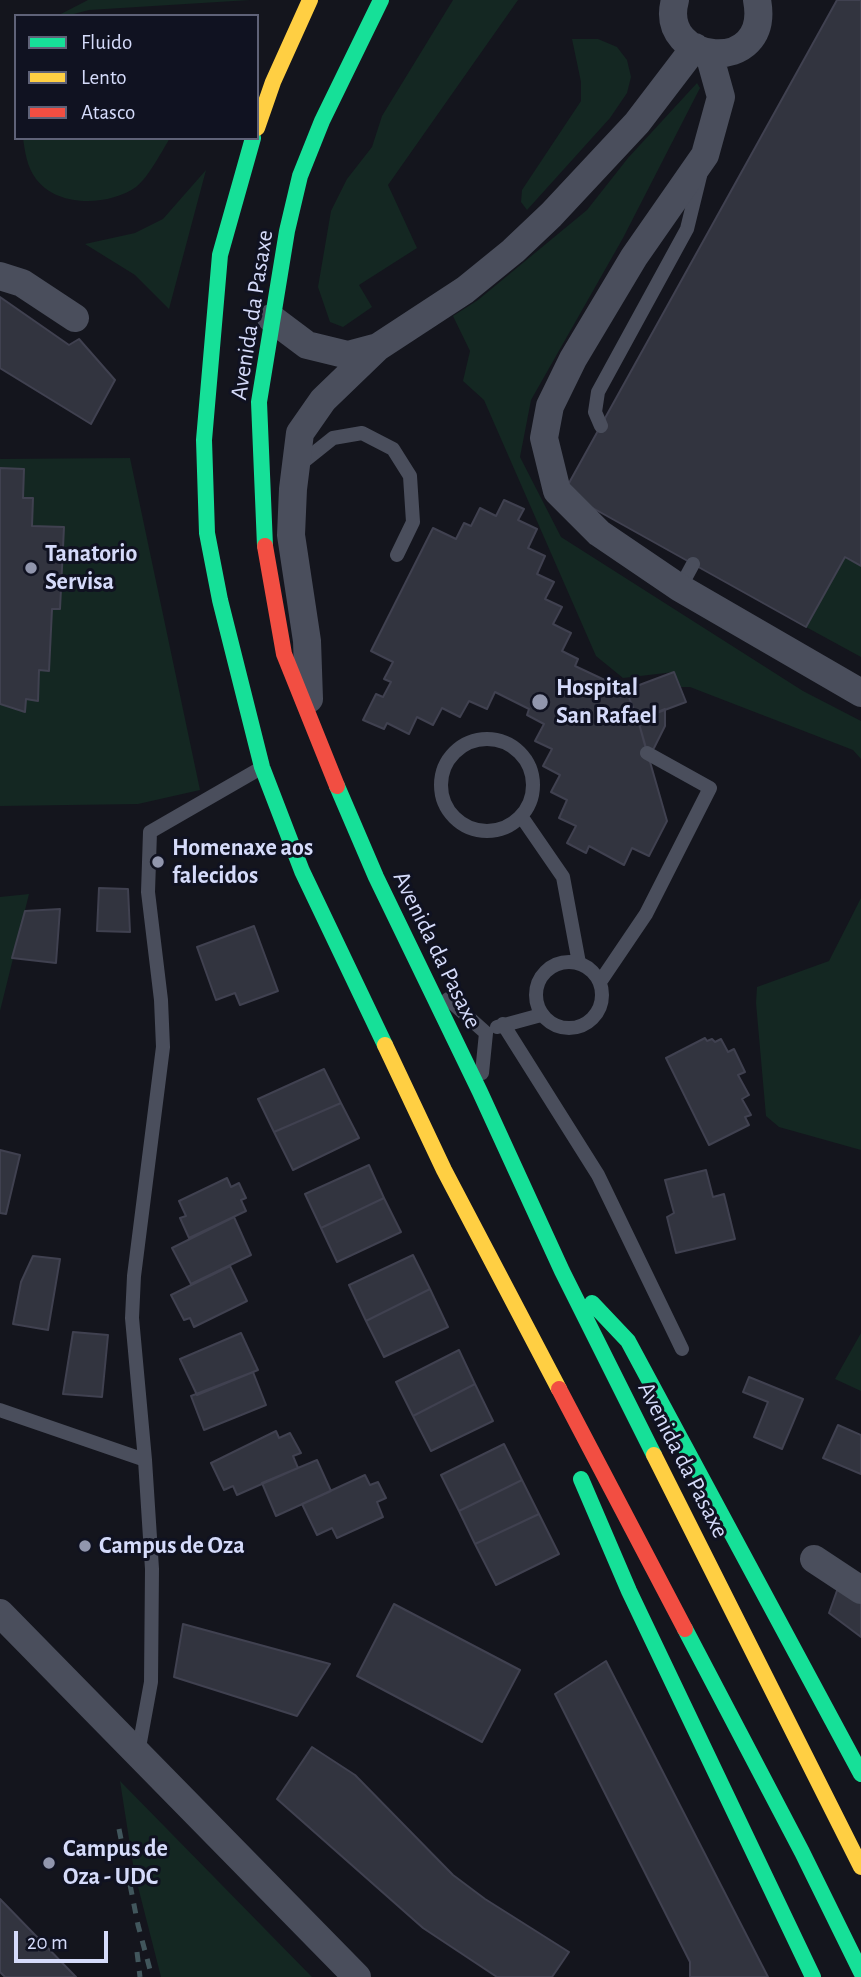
<!DOCTYPE html>
<html>
<head>
<meta charset="utf-8">
<style>
	body { margin:0 }
	#map { position:relative; width:861px; height:1977px; overflow:hidden; background:#14151d; font-family:"Alegreya Sans",sans-serif }
	canvas { display:block }
	.legend { position:absolute; left:14px; top:14px; width:245px; height:126px; box-sizing:border-box; background:#101221; border:2px solid #5f6278; margin:0; padding:9px 12px; list-style:none; font-size:21px; color:#d5dbfa }
	.legend li { display:flex; align-items:center; gap:14px; height:35px }
	.legend b { width:35px; border:2px solid #5f6278 }
	.scale { position:absolute; left:14px; top:1931px; width:94px; height:32px; box-sizing:border-box; border:4px solid #d5dbfa; border-top:0; padding-left:9px; font-size:21px; line-height:24px; white-space:nowrap; color:#d5dbfa; -webkit-text-stroke:5px #101221; paint-order:stroke }
</style>
</head>
<body>
<div id="map">
<canvas width="861" height="1977"></canvas>
<ul class="legend">
<li><b style="height:9px;background:#16e098"></b>Fluido</li>
<li><b style="height:9px;background:#ffcf43"></b>Lento</li>
<li><b style="height:9px;background:#f24e42"></b>Atasco</li>
</ul>
<div class="scale">20 m</div>
</div>
<script>
const ctx = document.querySelector('canvas').getContext('2d');
ctx.lineJoin = 'round';
function paint(path, color) {
  ctx.fillStyle = color;
  ctx.fill(path, 'evenodd');
}
function stroke(path, color, width, dash) {
  ctx.strokeStyle = color;
  ctx.lineWidth = width;
  ctx.lineCap = dash ? 'butt' : 'round';
  ctx.setLineDash(dash || []);
  ctx.stroke(path);
}
function drawText(font, color, halo, rows, align = 'center') {
  ctx.font = font + ' "Alegreya Sans",sans-serif';
  ctx.lineWidth = 6;
  ctx.setLineDash([]);
  ctx.textBaseline = 'middle';
  ctx.strokeStyle = halo;
  ctx.fillStyle = color;
  for (const [text, x, y, turn = 0] of rows) {
    ctx.save();
    ctx.translate(x, y);
    ctx.rotate((+turn || 0) * Math.PI / 180);
    ctx.textAlign = isNaN(turn) ? turn : align;
    if (halo) ctx.strokeText(text, 0, 0);
    ctx.fillText(text, 0, 0);
    ctx.restore();
  }
}
paint(new Path2D(`
	M88,0H250L89,10L66,16H57Z
	M453,0H518L388,185L417,248L359,285L372,307L343,327L330,322L318,287L331,211L347,179L372,147L382,116Z
	M572,39H598L617,47L627,60L631,77L627,93L610,118L527,210L521,202L522,190L581,101V82Z
	M697,83L700,88L623,238L531,400L520,457L561,537L803,691L861,721V759L853,750L690,687H681L674,672L623,678L596,656L484,400L463,381L470,351L453,316L478,300L587,210L628,158Z
	M23,138H170C162,151 148,178 136,187C109,206 58,208 36,179C27,167 25,152 23,138Z
	M206,170L169,309L135,275L85,244L135,233L163,219Z
	M130,458L200,790L138,804L0,806V459Z
	M845,557L861,566V657L806,627Z
	M29,894L0,1011V897Z
	M861,898V1150L779,1127L766,1116L756,1003L757,987L829,961Z
	M861,1333V1391L835,1379Z
	M120,1781L312,1977H161L134,1871Z`), '#142722');
const building = new Path2D(`
	M837,0H861V566L845,557L806,627L564,492Z
	M0,297L69,345L79,339L115,380L91,424L0,368Z
	M0,468L24,469L23,498H33L32,526L64,527L60,609H52L49,671L39,670L38,701L26,699L25,712L0,704Z
	M504,500L524,509L518,520L537,529L528,548L545,556L537,574L554,582L545,599L562,607L553,624L571,633L562,651L578,659L575,666L626,690L638,720L667,821L649,856L632,848L624,865L589,846L586,853L567,843L576,826L559,818L567,800L551,792L560,775L543,766L552,749L535,741L544,724L527,715L529,709L495,692L487,709L469,701L460,717L442,708L433,725L417,717L409,734L387,723L384,729L363,720L376,694L383,697L391,682L384,679L393,662L371,651L433,528L456,539L464,523L471,526L480,508L496,516Z
	M674,672L686,702L638,720L626,690Z
	M665,709V726L654,748L647,753L638,720Z
	M99,888L128,889L130,932L97,931Z
	M60,909L56,963L12,958L25,911Z
	M254,926L278,991L240,1005L235,993L216,1000L197,947Z
	M705,1038L707,1041L712,1039L715,1042L721,1039L728,1052L734,1049L745,1072L738,1075L749,1095L742,1099L751,1115L745,1117L749,1125L709,1145L666,1058Z
	M324,1069L341,1103L274,1132L258,1099Z
	M341,1103L359,1138L293,1170L274,1132Z
	M0,1150L20,1155L6,1214L0,1213Z
	M369,1165L384,1198L321,1228L305,1194Z
	M706,1170L713,1197L724,1194L735,1239L676,1253L667,1217L674,1213L665,1180Z
	M227,1178L231,1187L239,1183L246,1198L241,1200L246,1211L189,1238L180,1218L186,1216L179,1201Z
	M384,1198L401,1232L337,1262L321,1228Z
	M234,1217L251,1255L191,1284L172,1248Z
	M413,1255L430,1289L366,1321L349,1285Z
	M33,1256L60,1259L48,1330L13,1324L21,1282Z
	M230,1266L247,1301L194,1327L190,1318L184,1320L171,1295Z
	M430,1289L448,1327L384,1357L366,1321Z
	M73,1332L108,1335L102,1397L63,1394Z
	M241,1333L258,1370L197,1395L180,1359Z
	M459,1350L475,1384L413,1416L396,1382Z
	M253,1372L266,1405L204,1430L191,1396Z
	M749,1377L803,1399L782,1449L754,1437L768,1402L743,1392Z
	M475,1384L493,1421L431,1451L413,1416Z
	M838,1425L861,1435V1474L823,1458Z
	M276,1431L279,1438L290,1433L301,1453L293,1456L298,1468L237,1495L233,1486L224,1490L211,1463Z
	M504,1444L522,1480L459,1511L441,1475Z
	M317,1460L331,1491L276,1516L262,1483Z
	M365,1475L370,1485L378,1482L386,1498L377,1502L383,1517L337,1538L332,1528L317,1535L302,1504Z
	M522,1480L539,1514L475,1544L459,1511Z
	M539,1514L559,1554L496,1585L475,1544Z
	M839,1585L861,1601V1637L829,1613Z
	M394,1604L520,1670L482,1742L357,1676Z
	M183,1624L330,1664L297,1716L174,1677Z
	M606,1661L768,1977H690V1962L555,1694Z
	M312,1747L355,1775L453,1875L485,1899L569,1952L552,1977H497L423,1928L277,1799Z
	M0,1899L76,1977H5L0,1972Z`);
paint(building, '#32343f');
stroke(building, '#404150', 2);
stroke(new Path2D(`
	M601,426L595,412L598,392L687,229L700,176
	M298,466L333,438L362,433L393,449L410,476L413,522L397,555
	M680,588L693,564
	M441 785a46 46 0 1 1 92 0a46 46 0 1 1-92 0Z
	M521,816L563,877L579,963
	M536 995a33 33 0 1 1 66 0a33 33 0 1 1-66 0Z
	M600,982L646,914L710,788L647,753
	M448,999L486,1033
	M503,1024L598,1175L682,1349
	M497,1027L541,1015
	M482,1073L486,1033
	M0,1410L145,1460L152,1569L151,1682L138,1753
	M145,1460L132,1318L134,1276L163,1047L161,1000L148,892L150,832L261,768`), '#4a4e5c', 14);
stroke(new Path2D(`
	M675,0C657,65 772,77 757,0
	M709,54L721,97L705,155L634,257L573,359L550,406L544,438L557,491L599,533L680,588L861,693
	M0,276L22,283L75,318
	M271,318L307,345L348,355L378,347
	M309,699L307,641L291,535L293,489L300,433L323,400L378,347L465,290L513,251L551,215L637,123L695,47
	M814,1559L861,1590
	M0,1613L357,1977`), '#4a4e5c', 28);
stroke(new Path2D(`
	M253,138L220,255L204,440L207,533L220,600L262,767L302,871L385,1045
	M265,546L259,402L287,231L300,176L322,121L381,0
	M337,786L376,877L480,1092L562,1271L654,1455
	M592,1303L628,1341L861,1774
	M581,1479L629,1591L813,1977
	M685,1629L802,1852L861,1972`), '#16e098', 16);
stroke(new Path2D(`
	M257,128L273,82L310,0
	M385,1045L444,1170L559,1389
	M654,1455L861,1867`), '#ffcf43', 16);
stroke(new Path2D(`
	M265,546L284,654L337,786
	M559,1389L685,1629`), '#f24e42', 16);
stroke(new Path2D(`
	M119,1829L138,1925L152,1977
	M137,1952L140,1977`), '#41565c', 5, [10, 9]);
for (const [x, y, r, color] of [
	[31,568,7,"#9196ad"],
	[540,702,9,"#9196ad"],
	[158,862,7,"#9196ad"],
	[85,1546,7,"#9196ad"],
	[49,1863,7,"#9196ad"]
]) {
  const dot = new Path2D();
  dot.arc(x, y, r, 0, 2 * Math.PI);
  ctx.fillStyle = color;
  ctx.fill(dot);
  stroke(dot, '#101221', 2.5);
}
drawText('24px', '#d5dbfa', '#101221', [
	["Avenida da Pasaxe",252,315,-81],
	["Avenida da Pasaxe",437,950,64],
	["Avenida da Pasaxe",683,1460,63]
]);
drawText('bold 24px', '#d5dbfa', '#101221', [
	["Tanatorio",45,554],
	["Servisa",45,582],
	["Hospital",556,688],
	["San Rafael",556,716],
	["Homenaxe aos",172,848],
	["falecidos",172,876],
	["Campus de Oza",99,1546],
	["Campus de",63,1849],
	["Oza - UDC",63,1877]
], 'left');
</script>
</body>
</html>
